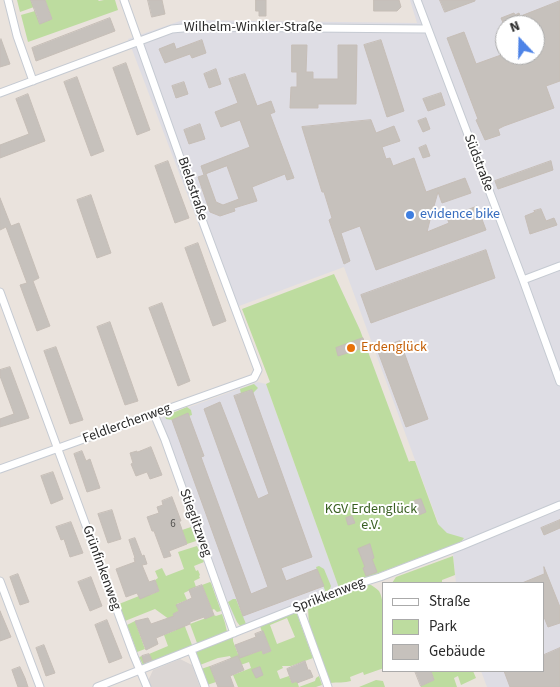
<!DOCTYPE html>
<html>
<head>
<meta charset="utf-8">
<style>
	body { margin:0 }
	#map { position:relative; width:560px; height:687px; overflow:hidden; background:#eae3dd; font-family:"Source Sans 3",sans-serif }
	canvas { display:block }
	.legend { position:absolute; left:382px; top:582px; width:162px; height:90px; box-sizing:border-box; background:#fff; border:1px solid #aaa; margin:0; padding:6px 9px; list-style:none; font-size:15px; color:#2a2a2a }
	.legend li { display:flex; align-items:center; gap:10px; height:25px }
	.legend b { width:25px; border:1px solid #aaa }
	.north { position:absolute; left:495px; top:15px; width:50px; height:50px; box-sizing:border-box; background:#fff; border:1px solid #aaa; border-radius:50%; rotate:339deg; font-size:14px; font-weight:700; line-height:20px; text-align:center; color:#2a2a2a }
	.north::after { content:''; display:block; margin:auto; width:18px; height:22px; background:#4d83e7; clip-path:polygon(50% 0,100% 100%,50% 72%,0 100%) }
</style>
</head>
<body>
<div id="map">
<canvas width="560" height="687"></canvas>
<ul class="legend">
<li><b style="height:6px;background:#fff"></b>Straße</li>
<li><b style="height:14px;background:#bddc9f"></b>Park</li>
<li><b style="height:14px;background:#c6c1bc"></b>Gebäude</li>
</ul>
<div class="north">N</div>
</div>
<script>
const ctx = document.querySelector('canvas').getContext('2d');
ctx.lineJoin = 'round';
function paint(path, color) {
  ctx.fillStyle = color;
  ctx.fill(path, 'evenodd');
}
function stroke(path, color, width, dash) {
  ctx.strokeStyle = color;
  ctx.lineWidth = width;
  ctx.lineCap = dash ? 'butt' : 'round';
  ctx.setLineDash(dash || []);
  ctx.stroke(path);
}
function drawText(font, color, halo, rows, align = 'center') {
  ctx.font = font + ' "Source Sans 3",sans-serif';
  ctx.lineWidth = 4;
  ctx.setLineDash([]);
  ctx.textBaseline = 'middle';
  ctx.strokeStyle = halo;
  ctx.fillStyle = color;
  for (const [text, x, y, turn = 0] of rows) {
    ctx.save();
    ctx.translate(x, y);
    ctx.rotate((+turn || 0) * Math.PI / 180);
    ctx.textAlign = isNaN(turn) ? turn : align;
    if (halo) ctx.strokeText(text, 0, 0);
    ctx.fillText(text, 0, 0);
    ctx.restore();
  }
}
paint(new Path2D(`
	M410,0H560V687H487L481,671H544V583H456L451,535L443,536L344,267L231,309L128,39L183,20L417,23ZM505,25H535V55H505Z
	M258,382L266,384L339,588L241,627L237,622L232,614L161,419L162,417L165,416Z`), '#dedde4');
paint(new Path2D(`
	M17,0H31L34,7L20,12Z
	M45,0H98L99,1L104,0H115L118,10L28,42L21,15L35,11L40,23L52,19Z
	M334,274L360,330L409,462L410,461H415L438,524L447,533L464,538L461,542L339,588L266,384L270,382L242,309Z
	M254,384L258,388L253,393L252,390L241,394L240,389Z
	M187,407L191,410L192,415L189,416L188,414L172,420L166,419L165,416Z
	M191,527L196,541L187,544L182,530Z
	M197,546L204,562L194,566L196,571L198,570L200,575L199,576L200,578L194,581L196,587L184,593L187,600L177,604L179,611L173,614L175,618L181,616L192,645L191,647L144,665H143L139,657L142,656L145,663L152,660L149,654L168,646L164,635L176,630C173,620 163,615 155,609L125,621L119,604L149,592L150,595L159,591L155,580L158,578L155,571L162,568L166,576L184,569L178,552Z
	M453,556L455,575L442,580V583H392L396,577Z
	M319,566L324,569L331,586L329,592L326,593L316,567Z
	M210,582L211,583L221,611L217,612L214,609L212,610L202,585Z
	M369,584C373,586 376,588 379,591C387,604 384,652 384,668L364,675L363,672L350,677L351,681C345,683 337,682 330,683L309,627L308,607L363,586Z
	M233,599H236L246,624L241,627L237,622L228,602Z
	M295,612L297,614L313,658L291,666H282L283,668L277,671L280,679L289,676L292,683L297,681L299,687L315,681L316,678L319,676L322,685L316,687H238L233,675L251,668L249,662L235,667L230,656L218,658L200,665L196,651L233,636V641L238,654L246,651L248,655L262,650L263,654L271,651L263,632H262L260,626ZM287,618L295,637L277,644L270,625Z
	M222,614L225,623L227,632L199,644L197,643L190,624L214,615L216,616Z
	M135,621L145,649L137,652L127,625Z
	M210,666L216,682L207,685L201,669Z
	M431,671H473L476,678L461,685L458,676L454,678L457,687H421V686L434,680Z
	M376,680L383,681L385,687H359Z`), '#bddc9f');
paint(new Path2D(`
	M180,659L192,665L200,687H151L148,681L153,670Z`), '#dbd6d4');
const building = new Path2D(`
	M31,0H45L52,19L40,24Z
	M148,0H162L165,14L152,17Z
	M256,0H266V16H259V11H256Z
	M374,0H399L401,7L397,11H374Z
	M440,0H475V1L445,12Z
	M560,1V81L546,86L554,108L504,126L498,129L500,135L485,140L476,120L478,119L447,38L464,32L476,64L501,55H535V25H504L501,18L514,13L515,15L519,13L520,16Z
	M110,18L115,31L36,61L32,48Z
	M1,39L10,64L0,67V40Z
	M202,40L206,53L192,58L190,54L165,63L159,49L174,43L176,49Z
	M381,40L404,111L387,117L364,45Z
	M292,45H307L306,72H313V79H338V45H357L356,104H318V108H290L291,87H297V72H292Z
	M126,63L150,130L137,135L113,68Z
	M216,69L221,84L209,88L204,74Z
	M245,74L257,106L271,101L275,112L270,114L294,178L287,180L285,174L252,187L257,201L234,208L235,211L220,216L210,212L198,177L204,175L201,166L250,147L240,120L221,127L215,112L238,103L229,79ZM227,166L239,199L223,205L216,202L206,174Z
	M77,77L104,151L91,156L64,82Z
	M184,82L188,94L176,98L172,86Z
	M441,93L445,105L428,111L423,99Z
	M28,94L45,141L0,158V145L29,134L16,99Z
	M426,118L430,129L423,132L418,121Z
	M371,120L376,133L394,126L400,141L382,147L386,159L390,158L393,166L414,158L426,192L465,178L471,193L442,203L438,192L434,206L432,207V212L427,232L449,223L447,218L477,206L486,230L376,270L360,226L341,233L350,261L344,264L329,220L332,218L324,192H322L302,127Z
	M200,124L205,139L189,144L184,130Z
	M426,145L430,156L423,158L419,148Z
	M168,161L189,218L175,223L155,166Z
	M551,161L553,170L498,189L495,181Z
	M91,195L111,253L97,258L77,200Z
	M0,198L11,226L19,223L39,278L33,281L50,326L37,331L20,285L27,283L6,227L0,230Z
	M541,209L546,221L554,218L557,225L530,234L525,216L535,212L534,211Z
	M198,243L226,321L213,326L185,248Z
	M486,250L495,278L371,323L361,295Z
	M162,303L190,381L178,386L149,308Z
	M110,322L138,401L125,405L97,327Z
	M363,338L366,347L338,356L336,348Z
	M400,341L428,419L406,427L377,349Z
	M56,347L83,420L70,424L44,351Z
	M10,367L29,418L0,427V419L14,414L0,376V370Z
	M252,390L312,557L281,568L286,581L317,569L324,586L243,616L172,420L188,413L204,456L201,457L251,594L268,587L204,409L220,402L258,499L269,494L234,396Z
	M151,447L162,475L150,479L147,472L136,476L131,464L133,463L130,453L137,451V452Z
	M82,451L86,461L90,459L100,488L87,492L74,454Z
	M53,472L63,499L51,504L41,476Z
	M172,497L181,521H179L187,544L169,551L171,556L164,558L154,531H152L147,517L159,513L157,507L163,505L162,501Z
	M421,499L426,512L419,515L414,501Z
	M112,510L121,539L108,543L98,514Z
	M352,516L355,523L348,525L346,518Z
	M560,520V528L544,535L541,528Z
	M71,522L83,553L70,557L64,539L61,540L56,527Z
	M135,538L142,556L144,555L147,564L142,565L149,582L155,580L159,591L140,599L137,593L126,597L116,569L135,562L134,558H135L129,540Z
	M370,544L374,558L372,559L377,572L366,576L363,568L365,567L358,549Z
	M544,567L560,607V623L548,627L544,617V583H522L544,574Z
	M18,574L29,602L20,605L10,577Z
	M91,577L102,606L90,611L78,582Z
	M202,585L214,615L205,619L204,617L190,622V624L156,638L158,644L146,650L135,621L148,618L151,624L174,616L173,614L179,611L176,605L192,598L189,590Z
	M0,611L11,637L0,641Z
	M107,620L122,658L109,663L95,625Z
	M263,631L271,651L263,654L262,650L240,658L235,645L256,637L255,634Z
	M44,645L55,673L46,676L36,648Z
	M560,648V687H510L504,671H544V655Z
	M149,654L152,660L144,663L142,656Z
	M238,656L244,670L230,676L234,687H218L210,667Z
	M305,661L308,670H310L313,677L297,683V681L292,683L287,669Z
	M20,667L25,678L28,687H18L12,670Z
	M260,667L263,675L256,678L252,670Z
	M415,671H431L434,680L421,686Z`);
paint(building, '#c6c1bc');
stroke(building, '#c6beb7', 1);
const minor = new Path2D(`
	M8,0L17,36L33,81
	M417,0L523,280L560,382
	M0,93L172,29L194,27L427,29
	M523,280L560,266
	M0,292L134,656L147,687
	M154,414L165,440L234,633
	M0,469L254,378L258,370L204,225L124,0
	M0,581L40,687
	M299,607L328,687
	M191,650L205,687
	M97,687L337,592L367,581L380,577L461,546L560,505`);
stroke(minor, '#c5cad2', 9);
stroke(minor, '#fff', 7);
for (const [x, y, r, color] of [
	[410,215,5,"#3f7fe0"],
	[351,348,5,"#e8710a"]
]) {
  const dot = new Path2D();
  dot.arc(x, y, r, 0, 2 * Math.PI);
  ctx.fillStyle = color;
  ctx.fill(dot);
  stroke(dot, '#fff', 2);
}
drawText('11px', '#51504e', null, [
	["6",173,525]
]);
drawText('14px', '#2a2a2a', '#fff', [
	["Wilhelm-Winkler-Straße",253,28],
	["Südstraße",478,163,69],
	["Bielastraße",192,189,71],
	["Feldlerchenweg",127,424,-20],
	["Stieglitzweg",195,523,70],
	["Grünfinkenweg",101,568,70],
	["Sprikkenweg",329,596,-21]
]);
drawText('14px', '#366cbe', '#fff', [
	["evidence bike",420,215]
], 'left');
drawText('14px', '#c56008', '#fff', [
	["Erdenglück",361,348]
], 'left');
drawText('14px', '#385f21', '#fff', [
	["KGV Erdenglück",371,510],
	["e.V.",371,526]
]);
</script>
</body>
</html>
